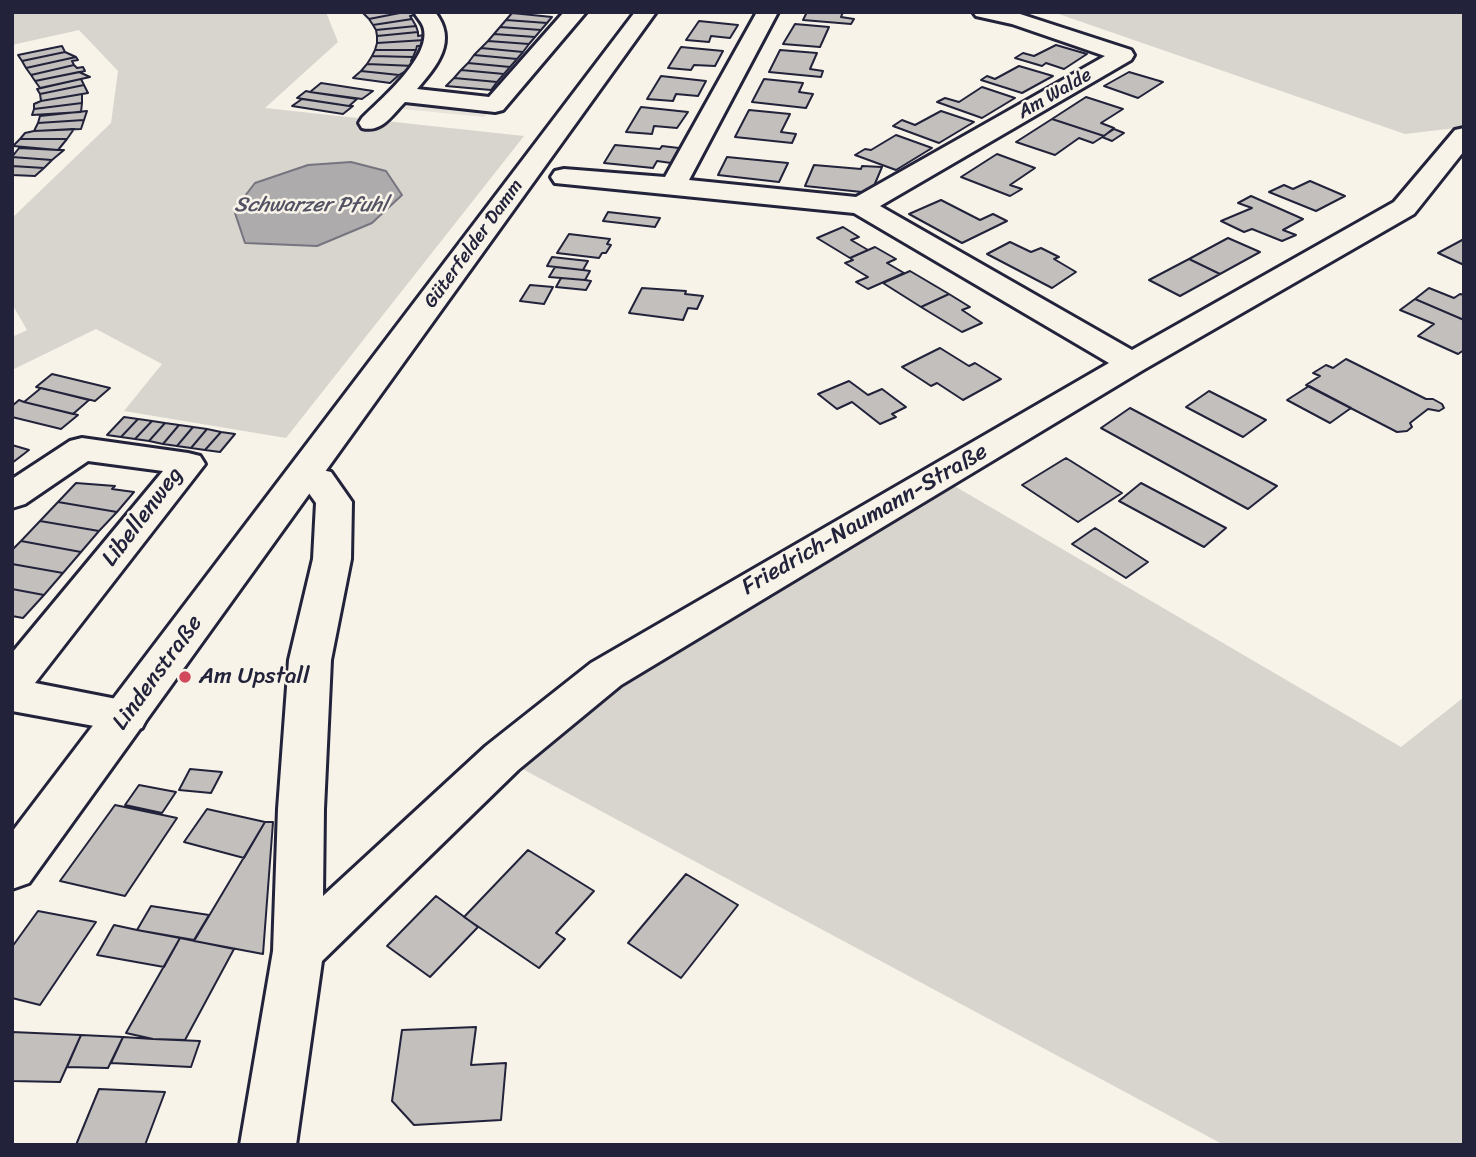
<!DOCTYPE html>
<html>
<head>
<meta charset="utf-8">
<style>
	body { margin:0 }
	#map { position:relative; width:1476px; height:1157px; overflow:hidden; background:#f7f3e8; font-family:Sriracha,sans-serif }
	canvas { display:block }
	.frame { position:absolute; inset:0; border:14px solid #22223b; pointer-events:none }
</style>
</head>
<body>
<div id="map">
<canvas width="1476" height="1157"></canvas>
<div class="frame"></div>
</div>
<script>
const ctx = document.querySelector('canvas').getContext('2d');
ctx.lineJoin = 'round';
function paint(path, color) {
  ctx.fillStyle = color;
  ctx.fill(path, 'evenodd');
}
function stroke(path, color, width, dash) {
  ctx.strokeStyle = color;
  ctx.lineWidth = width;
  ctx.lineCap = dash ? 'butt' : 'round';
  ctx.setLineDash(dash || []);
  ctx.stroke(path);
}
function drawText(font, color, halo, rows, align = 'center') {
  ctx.font = font + ' Sriracha,sans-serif';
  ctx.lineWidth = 5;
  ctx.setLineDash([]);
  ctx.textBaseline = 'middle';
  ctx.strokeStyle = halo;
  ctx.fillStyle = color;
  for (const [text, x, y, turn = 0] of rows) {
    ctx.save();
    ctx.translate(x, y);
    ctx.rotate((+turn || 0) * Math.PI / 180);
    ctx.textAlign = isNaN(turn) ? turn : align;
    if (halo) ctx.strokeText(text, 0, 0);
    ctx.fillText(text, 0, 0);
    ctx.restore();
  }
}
paint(new Path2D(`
	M410,100L492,108L484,117L402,109Z`), '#e7e3db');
paint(new Path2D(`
	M12,12H326L338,42L265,108L524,136L286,438L124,411L162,364L96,329L12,370V337L27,330L12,304V218L111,123L118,71L79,30L12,45Z
	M1053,12H1464V127L1405,134Z
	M939,477L1401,747L1464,697V1145H1224L502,758Z`), '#d8d5cf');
const water = new Path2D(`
	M351,162L386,171L402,195L372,223L317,246L245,243L234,210L255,183L308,165Z`);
paint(water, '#aeabad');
stroke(water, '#76747f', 2);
const building = new Path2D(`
	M368,12H405L369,19L363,13Z
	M405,12H414L416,15L410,16L412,19L373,25L369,19Z
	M807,12H843L841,17L854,19L851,24L803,20Z
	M512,13L552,17L547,23L506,20Z
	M412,19L416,26L376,30L373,25Z
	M506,20L547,23L541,30L500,27Z
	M699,21L738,25L730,38L711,36L709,42L686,40Z
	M795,24L829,27L820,47L783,44Z
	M416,26L418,32L377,36L376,30Z
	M500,27L541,30L535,37L494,34Z
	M418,32V36L424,35L425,40L377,43V36Z
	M494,34L535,37L529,44L488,41Z
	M425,40L424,46H417L416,50H375L377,43Z
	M488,41L529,44L523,52L481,48Z
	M1056,45L1087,54L1064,69L1046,63L1042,66L1015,58L1023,53L1034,56Z
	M62,46L65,52L22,61L18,55Z
	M681,47L723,51L715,66L694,65L691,70L668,68Z
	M481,48L523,52L517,59L474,55Z
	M375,50H416L413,57L372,56Z
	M780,50L817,53L810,69L823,71L821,77L769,72Z
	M65,52L76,57L26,68L22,61Z
	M474,55L517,59L510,67L468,63Z
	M372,56L413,57L411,61H417L414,66L367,64Z
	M76,57L78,60L72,61L74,65L31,75L26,68Z
	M468,63L510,67L504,74L461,70Z
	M367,64L414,66L399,75L361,71Z
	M74,65L77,68L83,67L85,71L35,81L31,75Z
	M1019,66L1053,76L1022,93L981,80L987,76L995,79Z
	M461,70L504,74L497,82L454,78Z
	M361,71L399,75L390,83L353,78Z
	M79,72L90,77L40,88L35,81Z
	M1129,72L1163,82L1138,98L1104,86Z
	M661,76L706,81L698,96L676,94L673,101L647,99Z
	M454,78L497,82L491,90L446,86Z
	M81,79L84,85L40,94L37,89Z
	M764,79L803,83L799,92L813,94L806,108L752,102Z
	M321,83L373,91L362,99L310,92Z
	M84,85L88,93L41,101L40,94Z
	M982,87L1015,98L982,118L937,102L945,98L959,102Z
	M306,91L310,92L357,99L349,106L297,98Z
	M82,94V103L34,109V104L41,101Z
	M1086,97L1123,109L1101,123L1114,128L1104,136L1052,119Z
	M302,99L349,106H353L343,114L292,106Z
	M82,103L81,112L32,115L34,109Z
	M641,107L688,112L677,128L654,126L652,134L626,132Z
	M749,110L790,114L781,132L796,134L792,143L735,137Z
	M87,111L84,120L38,123L40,116Z
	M941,111L974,122L939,143L893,126L902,120L915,125Z
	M1052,119L1104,136L1093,143L1079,138L1055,155L1016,142Z
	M84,120L81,129L34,131L38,123Z
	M74,129L67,139H20L25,133L34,131Z
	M1114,129L1124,133L1112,141L1102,137Z
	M896,135L932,148L896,170L855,155L865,149L871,150Z
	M20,139H67L58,150L13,146Z
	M615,145L660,149L662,146L679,148L671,163L657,161L653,168L604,163Z
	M19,148L58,150H64L52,160L12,157Z
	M997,154L1035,168L1010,185L1022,189L1010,196L961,177Z
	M12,157L52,160L44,168L12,166Z
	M727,157L788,163L779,182L718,175Z
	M814,165L861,169L862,166L882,167L871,193L805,186Z
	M12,166L44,168L35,176L12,175Z
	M1310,181L1345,196L1316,211L1269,192L1284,185L1293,189Z
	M1251,196L1303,219L1283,230L1296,235L1282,241L1252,229L1244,232L1221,221L1252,208L1238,203Z
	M941,200L980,220L993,214L1007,221L962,243L909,214Z
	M608,212L660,218L655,227L603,221Z
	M843,227L859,237L851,240L868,250L850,258L817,238Z
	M569,234L610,239L607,244L611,245L606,253H602L599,258L557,253Z
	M1228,238L1260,252L1220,274L1189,259Z
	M1464,239V265L1438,253Z
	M1010,242L1031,252L1041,248L1059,257L1054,259L1076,272L1052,288L987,254Z
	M875,247L896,259L887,263L904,273L868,289L856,282L868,277L845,263L853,260L850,258Z
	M552,257L588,261L583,270L547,266Z
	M1189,259L1220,274L1180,296L1149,280Z
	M555,267L583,270L590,271L585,280L549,277Z
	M910,271L949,294L921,307L883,283Z
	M561,278L585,280L591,281L586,290L556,287Z
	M530,285L553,287L544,304L520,301Z
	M642,288L686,291L685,294L703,296L697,309L688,308L683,320L629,313Z
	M1429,288L1454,298L1460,294L1464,295V320L1415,299Z
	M949,294L970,307L962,310L982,323L962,332L921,307Z
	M1415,299L1464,320V350L1458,354L1418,336L1434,324L1400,310Z
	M940,348L969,366L975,363L1001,379L963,400L937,383L931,386L902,367Z
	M1346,359L1426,399H1433L1442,404L1444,408L1439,411L1428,409L1410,423L1412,427L1407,431L1397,432L1306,385L1320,376L1313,373L1326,365L1333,368Z
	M52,374L110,388L95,401L36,387Z
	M849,381L868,395L882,389L906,407L892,414L896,417L880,424L852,402L837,409L818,394Z
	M1309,386L1351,408L1330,423L1287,400Z
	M41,388L89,400L73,414L24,402Z
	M1209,391L1266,420L1243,437L1186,407Z
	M19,400L24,402L78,415L61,429L12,417V406Z
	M1130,408L1277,486L1248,509L1101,428Z
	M124,417L138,419L121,437L107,435Z
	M138,419L152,421L135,439L121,437Z
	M152,421L165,423L149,441L135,439Z
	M165,423L179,425L163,444L149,441Z
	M179,425L193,427L177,446L163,444Z
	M193,427L207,429L191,448L177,446Z
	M207,429L221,432L205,450L191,448Z
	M221,432L235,434L220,452L205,450Z
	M12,445L29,450L12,463Z
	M1066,458L1122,493L1078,522L1022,485Z
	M76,483L115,486L112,489L134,492L117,512L58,502Z
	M1141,483L1226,528L1204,547L1119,501Z
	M58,502L117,512L99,531L40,521Z
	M40,521L99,531L81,552L21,541Z
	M1095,528L1148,562L1126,578L1072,544Z
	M21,541L81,552L63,573L12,564V550Z
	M12,564L63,573L44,595L12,589Z
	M12,589L44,595L23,618L12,616Z
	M190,769L222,772L211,793L179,790Z
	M139,785L176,792L162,813L125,805Z
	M115,805L177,818L125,896L60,881Z
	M207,809L265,822L244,858L184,842Z
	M265,822H273L263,954L194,941Z
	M528,850L594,891L556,933L565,939L539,968L464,917Z
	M686,874L738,905L681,978L628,943Z
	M436,896L478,927L430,977L387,946Z
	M151,906L209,915L194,940L137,930Z
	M38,911L96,922L40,1005L12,998V947Z
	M114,925L137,930L180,938L164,967L97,955Z
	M180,938L234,949L185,1040L153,1039L126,1033Z
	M476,1027L471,1065L506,1063L501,1120L414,1125L392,1101L402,1030Z
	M12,1032L81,1035L60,1082L12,1081Z
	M81,1035L123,1037L108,1068L67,1067Z
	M123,1037L153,1039L200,1041L191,1067L111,1063Z
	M99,1089L165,1092L145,1145H76Z`);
paint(building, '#c2bfbd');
stroke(building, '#22223b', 2);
const street = new Path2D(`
	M414,12H435C458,41 437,66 417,89L489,97L564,12H586L503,110L495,112L405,102C392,115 382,133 362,128L359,123L362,118C381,99 434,55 423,26C421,21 416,16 414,12Z
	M757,12H778L689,180L856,197L1105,56L1012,24L976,16L973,12L1017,13L1131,50L1134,55L1131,60L880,206L1132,350L1394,202L1455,130L1464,128V151L1414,214L1143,370L621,685L518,770L322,961L296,1145H240L273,951L278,809L289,660L313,559L316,503L306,489L291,485L286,477L291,469L304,466L331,472L352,502L351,559L331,660L324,809L323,896L486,746L591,663L1109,363L854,213L555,183L551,177L555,171L564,169L665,177Z
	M82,438L188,453L200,456L205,464L35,683L142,704L148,716L142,728L127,732L12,711V653L163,471L88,461L25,504L12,508V479L70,441Z`);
const secondary = new Path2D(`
	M635,12H656L29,883L12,889V832Z`);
stroke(street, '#22223b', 6);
stroke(secondary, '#22223b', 6);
paint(street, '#f7f3e8');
paint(secondary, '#f7f3e8');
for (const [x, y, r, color] of [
	[185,677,7,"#d1495b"]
]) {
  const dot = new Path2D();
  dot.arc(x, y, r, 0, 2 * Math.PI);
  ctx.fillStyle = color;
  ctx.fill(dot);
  stroke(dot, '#f7f3e8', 2.5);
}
drawText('19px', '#22223b', '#f7f3e8', [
	["Am Walde",1055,94,-30],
	["Güterfelder Damm",474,244,-54]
]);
drawText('italic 21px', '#535263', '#f7f3e8', [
	["Schwarzer Pfuhl",311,206]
]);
drawText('23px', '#22223b', '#f7f3e8', [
	["Libellenweg",143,517,-53],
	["Friedrich-Naumann-Straße",865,520,-30],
	["Lindenstraße",158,673,-54]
]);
drawText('23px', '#22223b', '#f7f3e8', [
	["Am Upstall",199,677]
], 'left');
</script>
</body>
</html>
